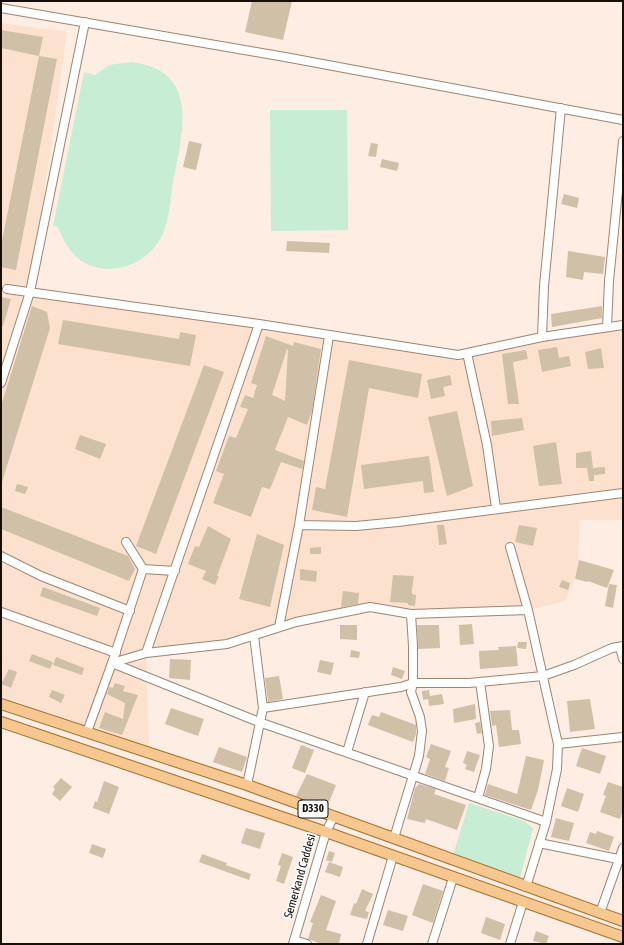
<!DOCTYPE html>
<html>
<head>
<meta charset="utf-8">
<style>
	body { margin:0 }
	#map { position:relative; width:624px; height:945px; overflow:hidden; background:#fdede2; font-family:"Asap Condensed",sans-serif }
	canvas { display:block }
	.frame { position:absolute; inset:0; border:2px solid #170e08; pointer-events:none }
</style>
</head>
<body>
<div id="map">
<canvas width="624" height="945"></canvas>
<div class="frame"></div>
</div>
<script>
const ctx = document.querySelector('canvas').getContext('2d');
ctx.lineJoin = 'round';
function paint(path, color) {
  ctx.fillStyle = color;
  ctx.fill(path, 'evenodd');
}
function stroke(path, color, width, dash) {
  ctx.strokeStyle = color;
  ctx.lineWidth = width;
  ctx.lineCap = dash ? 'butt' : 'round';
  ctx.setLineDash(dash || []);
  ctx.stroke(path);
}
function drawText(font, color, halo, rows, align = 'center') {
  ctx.font = font + ' "Asap Condensed",sans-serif';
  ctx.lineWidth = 4;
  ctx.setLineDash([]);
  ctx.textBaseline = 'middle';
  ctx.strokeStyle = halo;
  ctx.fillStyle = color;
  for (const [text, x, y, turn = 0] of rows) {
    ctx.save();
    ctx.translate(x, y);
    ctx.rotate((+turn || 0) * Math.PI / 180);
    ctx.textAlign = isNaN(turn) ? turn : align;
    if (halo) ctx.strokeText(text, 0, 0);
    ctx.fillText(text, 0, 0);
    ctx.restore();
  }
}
paint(new Path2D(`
	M1,23L67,32L30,292L467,353L623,326V520H580L577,575L565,601L528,610L411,614L370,607L254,636L146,654L149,747L1,696Z`), '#fde1cf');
paint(new Path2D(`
	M131,62C202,70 182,135 173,183C170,202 169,228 157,244C140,268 104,278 79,259C68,250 63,239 58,227L53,226L84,72L95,75L109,65Z
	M270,110H347L348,230L271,231Z
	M469,803L524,821L533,828L520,878L453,855Z`), '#c7edd4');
paint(new Path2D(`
	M252,1H292L283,40L245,32Z
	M1,30L43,37L39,56L1,48Z
	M39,56L57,59L16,270L1,267V246Z
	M189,141L202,144L196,170L183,167Z
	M371,143L378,144L376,157L368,156Z
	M382,159L399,163L397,171L380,167Z
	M564,194L579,198L577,208L561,204Z
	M287,241L330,243L329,253L286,251Z
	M568,251L605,257L603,274L584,272L583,280L566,277Z
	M1,297L11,299L3,326H1Z
	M32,306L47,312L50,328L2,482L1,481V406Z
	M602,306V318L552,327L551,314Z
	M63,320L179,339L180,332L196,335L190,366L58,344Z
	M266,336L293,346L294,342L321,349L312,411L307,425L288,417L275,450L304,461L302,469L281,462L270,489L262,487L251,517L213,503L224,474L216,471L229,436L236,438L248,409L240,407L245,395L253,398L257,385L251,383ZM287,349L288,350L285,401L272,395Z
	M557,347L559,358L569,356L571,366L542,372L538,350Z
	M601,348L604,368L588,369L585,352Z
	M526,350L528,359L513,362L519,404H508L502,354Z
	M349,360L422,374L418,398L369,388L347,517L312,510L316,487L325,489Z
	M204,365L224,372L156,554L136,546Z
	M450,375L452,385L443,387L445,396L431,399L427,380Z
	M457,411L473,486L447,496L428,417Z
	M522,418L524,430L492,436L491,421Z
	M80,435L106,444L100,459L75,449Z
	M556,442L562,484L539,486L533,446Z
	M591,451L593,468L605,467V474L594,475V481H589L587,468H576V453Z
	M429,456L434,492L424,493L423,481L364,489L361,465Z
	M17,484L28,487L25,494L15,491Z
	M1,507L128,556L135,569L129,581L1,529Z
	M437,525H444L447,544L439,545Z
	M519,525L537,528L533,546L515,542Z
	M208,526L231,539L217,576H219L215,585L202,579L206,571L188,564L195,546L199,547Z
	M257,534L284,545L270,607L239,599Z
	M321,547V554H310V548Z
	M579,560L614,570L607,588L588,581V582L575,579Z
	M300,569L317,571L316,582L300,580Z
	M393,575L414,576L412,589V594L416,595L415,606L408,605V603L390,602Z
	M562,580L570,583L568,590L559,587Z
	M609,584L617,585L613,608L605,606Z
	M43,587L100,608L97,616L40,596Z
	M343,591L359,593L358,604L341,607Z
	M472,624L474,644L460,645L459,625Z
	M340,625H357V640L340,639Z
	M417,625H439L440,648L418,649Z
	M518,642H527L526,649L517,648Z
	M516,646L518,666L480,669L479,651L499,650L498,647Z
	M351,650L360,652L359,658L350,657Z
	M32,654L53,662L50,669L29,661Z
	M56,657L84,668L82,675L53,665Z
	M170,659L191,660L190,680L169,678Z
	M320,660L334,663L331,675L317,672Z
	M393,667L405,671L402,679L391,675Z
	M9,669L17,672L11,688L1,684Z
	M279,676L283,699L268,702L265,678Z
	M115,683L125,686L123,691L138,695L122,735L99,728L105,712L123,719L125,703L107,694L109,687L113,688Z
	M52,690L65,695L61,703L49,697Z
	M429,690L430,696L442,694L444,704L429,706L428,699L423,700L422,691Z
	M590,699L595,729L570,732L567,701Z
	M475,704L476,719L454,723L453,709Z
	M171,708L204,719L198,736L165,724Z
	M510,710L512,730H519L521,744L499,747L496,725L492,726L490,711Z
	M381,712L416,725V734L413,742L368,725L372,715L379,717Z
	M480,722L482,733L477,734L475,723Z
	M431,744L451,751L445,767L449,768L445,781L425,774L430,759L426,757Z
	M301,745L314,750L305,773L292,768Z
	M219,747L247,757L242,772L213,762Z
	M582,748L606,756L600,774L576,766Z
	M467,751L480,755L474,772L465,769L467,765L463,763Z
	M526,756L544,760L538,790L531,810L485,795L488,784L517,794Z
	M307,774L336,785L327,807L296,796Z
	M61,778L72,787L60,801L52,794L55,789L53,787Z
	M104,781L119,787L109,814L93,808L95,801L97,802Z
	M608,782L623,787V811L620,819L600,812L606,796L603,795Z
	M419,784L436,789L434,794L466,805L457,830L426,819L425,823L407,819L415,788Z
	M567,788L584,794L578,812L561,806Z
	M556,818L574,823L569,841L551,837Z
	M246,828L265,833L260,849L241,843Z
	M597,831L614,837L609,851L586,843L590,832L596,834Z
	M92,844L106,849L103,858L89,853Z
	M329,851L335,853L332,862L326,860Z
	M282,853L293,857L284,884L276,881L281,866L278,865Z
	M202,854L227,863L226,865L251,874L249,880L199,862Z
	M329,862L343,867L340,877L325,872Z
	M423,884L443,891L433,923L412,915Z
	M362,889L373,894L365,911L369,912L367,919L350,915L354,903L356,904Z
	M321,895L336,901L326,930L341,934L339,944H322L308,939L313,923L310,922Z
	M388,910L408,916L403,931L383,925Z
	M486,917L505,924L500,940L481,933Z
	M536,931L549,936L546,944L533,941Z`), '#d0c0a7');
const minor = new Path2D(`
	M1,8L285,57L623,120
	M7,289L259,324L458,355L542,337L623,325
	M607,327L609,281L623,141
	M542,337L544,286L561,108
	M467,353L487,445L496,508
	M1,383L30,292L85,22
	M299,525L356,526L398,522L623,493
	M126,542L143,569L112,663L259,722L546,822
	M510,547L528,610
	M1,556L41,576L130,611
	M143,569L175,571
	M1,612L116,653
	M279,627L299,525L329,336
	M620,647L623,659
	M146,653L259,324
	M263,708L401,687L413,683H469L543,676L574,665L612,648L623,646
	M87,732L112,663L146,653L227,644L296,622L370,607L411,614L528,610L558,744L557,769L546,822L526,887
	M558,744L623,737
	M347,752L365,692
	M247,785L263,708L254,636
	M478,798L486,769L489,746L480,682
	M394,838L419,756L422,731L420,717L411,692L413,683V646L411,614
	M539,843L623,860
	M600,913L623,848
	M294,940L307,944
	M293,944L326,832L334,816
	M367,944L393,856
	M432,944L453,878
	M510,944L523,902`);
const major = new Path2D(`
	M1,704L247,785L623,921
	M1,722L326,832L623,937`);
stroke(minor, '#9d8574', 10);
stroke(major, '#a46f2f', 12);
stroke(minor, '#fff', 8);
stroke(major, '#f6c88f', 10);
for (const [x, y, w] of [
	[313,809,30]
]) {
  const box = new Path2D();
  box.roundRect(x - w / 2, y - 9, w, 18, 3);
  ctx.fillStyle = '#fdfdfd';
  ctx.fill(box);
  stroke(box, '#170e08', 1);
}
drawText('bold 11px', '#170e08', null, [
	["D330",313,809]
]);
drawText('12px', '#170e08', '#fdfdfd', [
	["Semerkand Caddesi",300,876,-74]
]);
</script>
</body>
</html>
